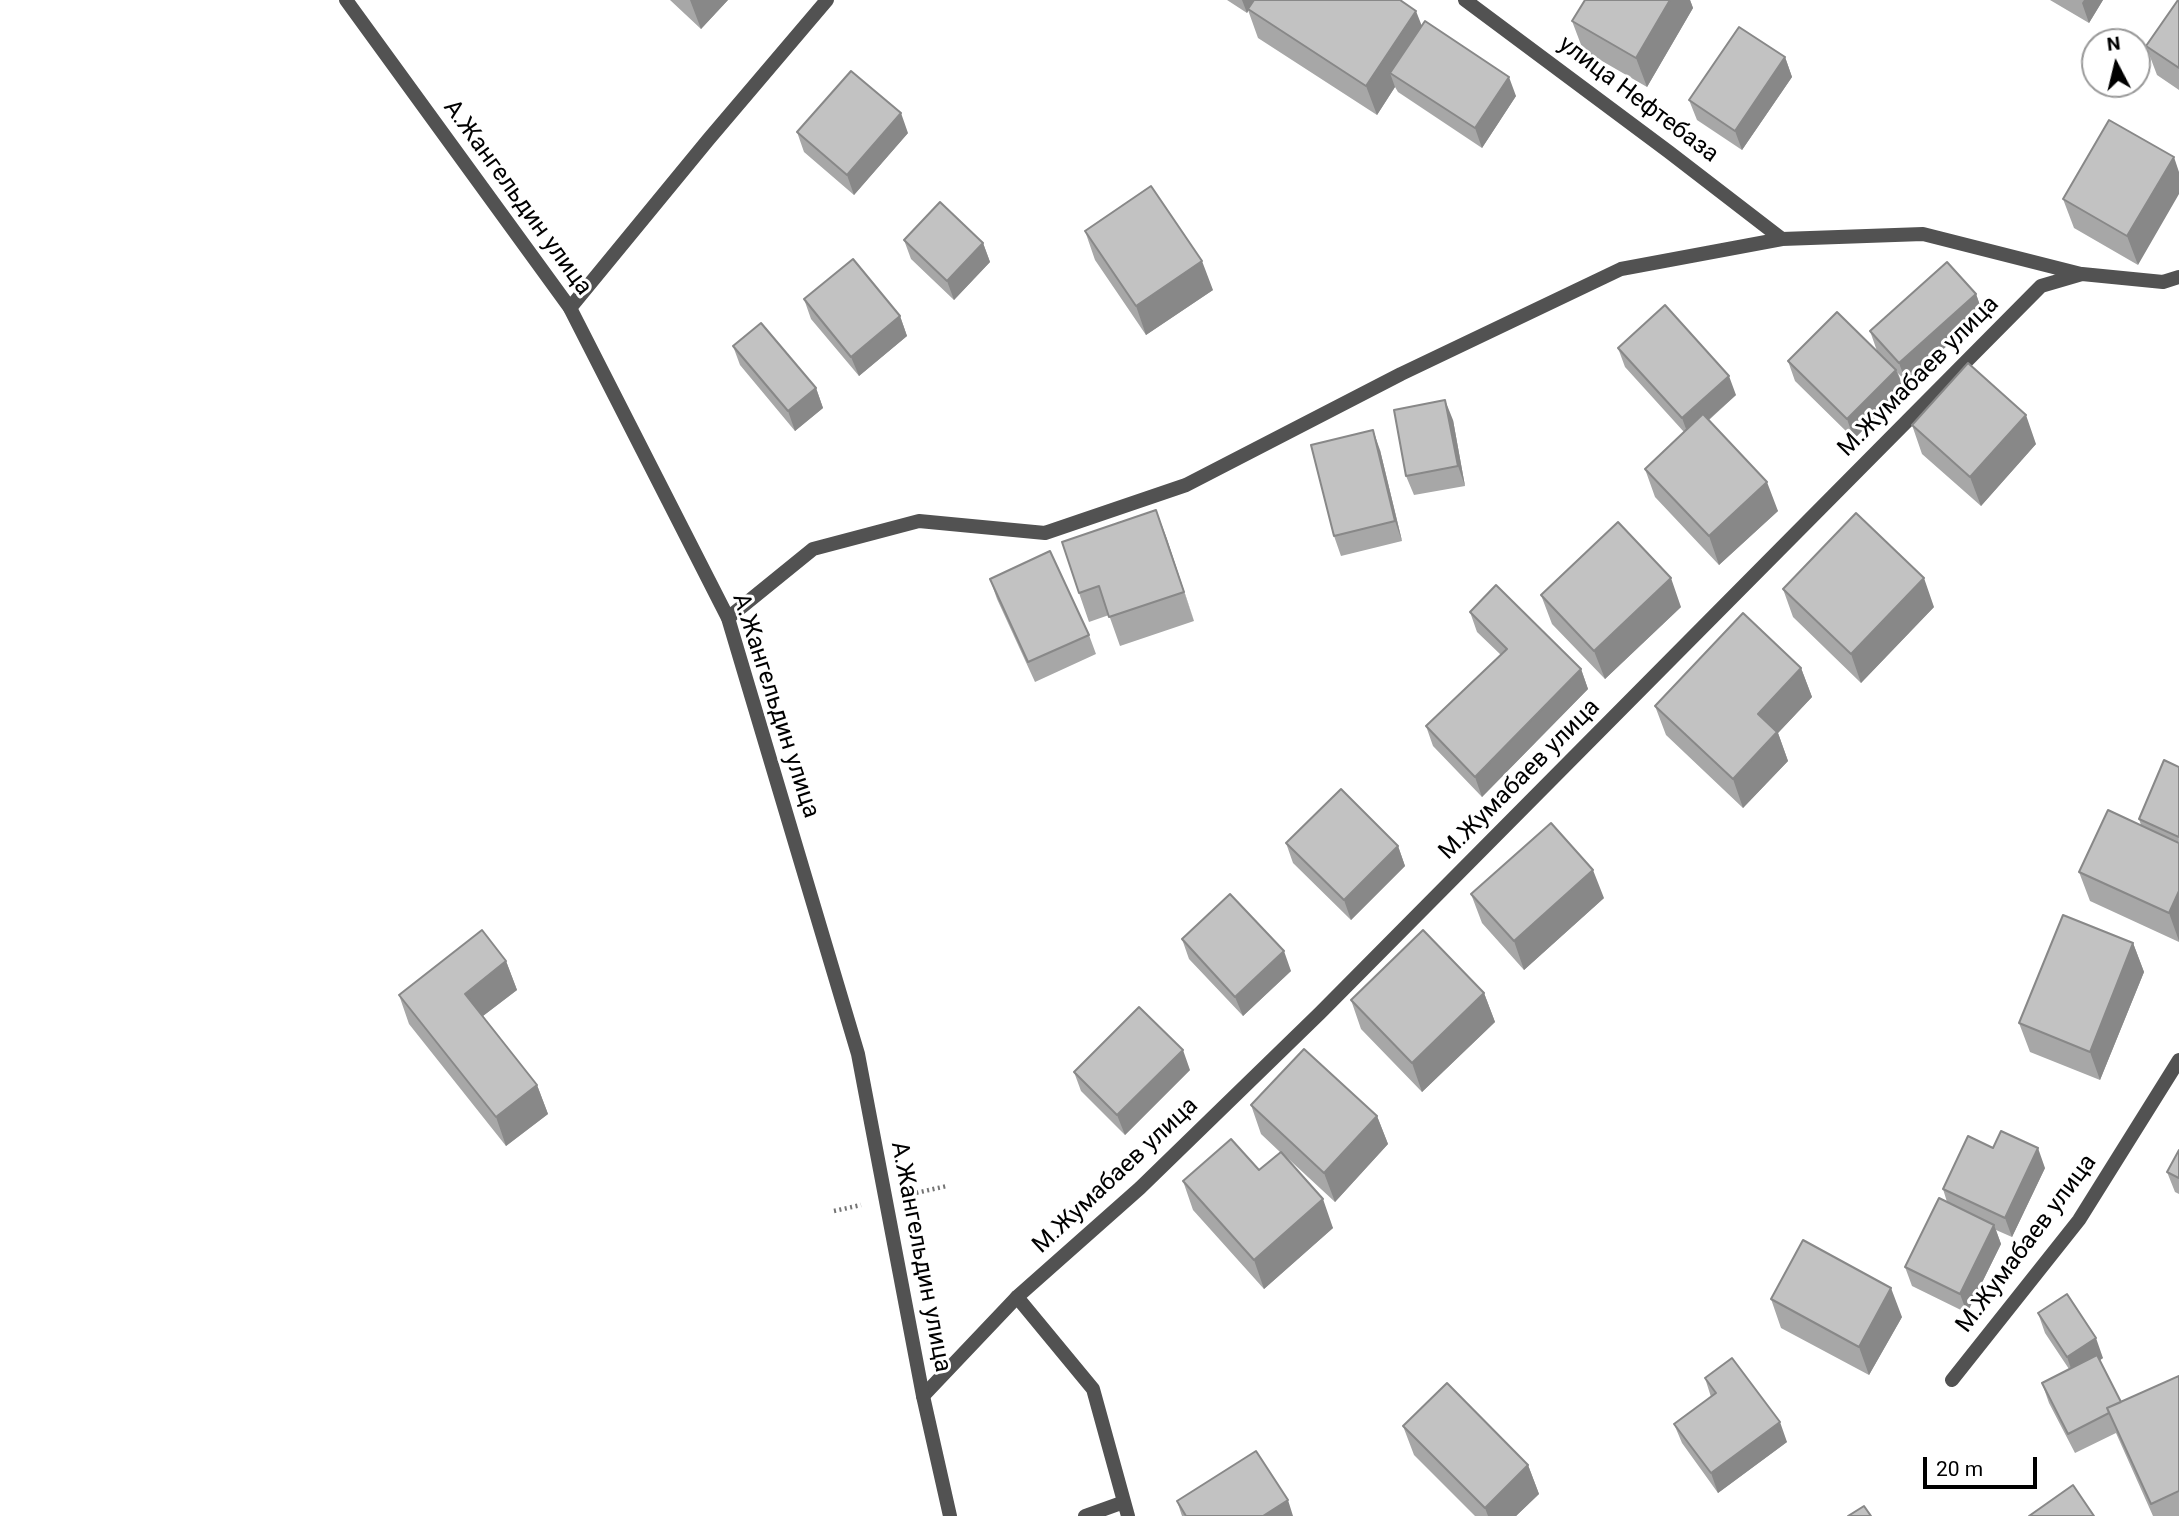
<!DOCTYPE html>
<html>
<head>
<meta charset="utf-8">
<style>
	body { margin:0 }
	#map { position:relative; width:2179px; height:1516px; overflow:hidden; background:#fff; font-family:Roboto,sans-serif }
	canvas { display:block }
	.north { position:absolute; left:2081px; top:28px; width:70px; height:70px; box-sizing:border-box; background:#fff; border:2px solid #999; border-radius:50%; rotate:353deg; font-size:19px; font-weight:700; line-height:28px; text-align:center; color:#000 }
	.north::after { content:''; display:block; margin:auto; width:24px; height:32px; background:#000; clip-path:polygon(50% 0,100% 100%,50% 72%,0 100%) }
	.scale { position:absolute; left:1923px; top:1457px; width:114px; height:32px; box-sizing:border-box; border:4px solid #000; border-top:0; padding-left:9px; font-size:21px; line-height:24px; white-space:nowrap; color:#000; -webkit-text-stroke:5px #fff; paint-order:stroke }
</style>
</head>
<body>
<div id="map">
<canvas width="2179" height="1516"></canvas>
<div class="north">N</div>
<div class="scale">20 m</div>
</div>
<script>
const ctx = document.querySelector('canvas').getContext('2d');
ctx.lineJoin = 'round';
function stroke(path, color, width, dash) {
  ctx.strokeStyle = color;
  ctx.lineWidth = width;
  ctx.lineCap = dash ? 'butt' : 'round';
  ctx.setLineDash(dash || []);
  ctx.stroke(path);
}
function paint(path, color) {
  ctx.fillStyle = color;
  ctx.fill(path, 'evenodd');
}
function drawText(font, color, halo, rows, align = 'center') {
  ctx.font = font + ' Roboto,sans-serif';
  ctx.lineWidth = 6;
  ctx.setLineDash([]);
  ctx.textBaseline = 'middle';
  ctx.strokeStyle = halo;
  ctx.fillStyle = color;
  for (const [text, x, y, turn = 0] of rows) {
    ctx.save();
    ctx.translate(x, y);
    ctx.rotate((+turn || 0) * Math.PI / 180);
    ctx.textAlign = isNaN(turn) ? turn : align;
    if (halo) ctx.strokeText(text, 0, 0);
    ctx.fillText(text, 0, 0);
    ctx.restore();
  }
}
stroke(new Path2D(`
	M911,1194L947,1186
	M834,1211L861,1205`), '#747474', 4.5, [2, 3.5]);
stroke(new Path2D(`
	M570,308L708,140L827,0
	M1017,1297L1093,1389L1128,1516
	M1085,1516L1124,1502`), '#525252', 14);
stroke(new Path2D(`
	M1465,0L1669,152L1782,239
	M728,618L813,549L919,521L1045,533L1186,485L1401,374L1621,269L1782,239L1923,234L2081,274
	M1952,1380L2079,1220L2179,1060
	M923,1396L1017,1297L1140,1188L1320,1013L2041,286L2082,274L2163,282L2179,277`), '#525252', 14);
stroke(new Path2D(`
	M346,0L570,308L728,618L858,1054L923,1396L950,1516`), '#525252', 14);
paint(new Path2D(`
	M670,0H728L701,29Z
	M1227,0H1400L1422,26L1516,96L1482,148L1398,92L1395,87L1377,115L1258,38L1248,10L1247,13Z
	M1585,0H1690L1693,8L1647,87L1583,50L1572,21Z
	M2050,0H2103L2089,23Z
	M2179,0V90L2157,75L2146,46Z
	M1785,57L1792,77L1742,150L1697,120L1689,100Z
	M2109,120L2138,265L2074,228L2063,199Z
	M797,132L908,133L854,195L804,152Z
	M1085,231L1213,290L1146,335L1095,260Z
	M904,240L983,243L990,262L954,300L911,259Z
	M1976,294L1983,314L1906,382L1898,373L1904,389L1854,439L1795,381L1788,361L1877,351L1870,331Z
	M804,299L900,316L907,336L859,376L811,319Z
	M733,346L816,388L823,408L795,431L740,365Z
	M1618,348L1736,395L1709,420L1778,511L1719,565L1655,497L1645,469L1684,432L1625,367Z
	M1453,420L1465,486L1414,495L1406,476Z
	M1912,425L2036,444L1981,506L1922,454Z
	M1380,450L1402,541L1341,556L1334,536Z
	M1156,510L1194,621L1120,646L1109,615L1089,622L1079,593Z
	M990,579L1089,635L1096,654L1035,682L997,599Z
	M1783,589L1934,607L1861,683L1793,617Z
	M1541,595L1681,607L1605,679L1552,624Z
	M1470,612L1581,669L1588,689L1482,797L1433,746L1426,726L1501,655L1477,632Z
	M1801,668L1812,697L1778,733L1788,761L1743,808L1666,735L1655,706Z
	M2179,767V942L2090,901L2079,872L2141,825L2139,819Z
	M1286,843L1398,846L1405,866L1351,920L1293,863Z
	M1471,894L1604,898L1524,970L1482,923Z
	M1182,939L1291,971L1243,1016L1189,959Z
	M2133,943L2144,972L2100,1080L2030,1052L2019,1023Z
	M506,961L517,990L483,1016L537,1085L548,1114L506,1146L409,1024L399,995Z
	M1484,993L1495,1022L1422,1092L1361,1029L1351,1000Z
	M1190,1070L1125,1135L1081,1091L1074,1072Z
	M1251,1105L1377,1116L1388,1144L1335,1202L1281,1152L1333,1228L1264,1289L1193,1210L1183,1181L1259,1170L1280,1152L1261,1134Z
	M1993,1148L2045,1168L2012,1237L1996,1230L2001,1244L1967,1313L1912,1286L1905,1267L1947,1202L1943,1189Z
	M2179,1150V1194L2175,1192L2167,1172Z
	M1771,1299L1902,1317L1869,1375L1781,1328Z
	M2038,1313L2103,1358L2099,1361L2121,1402L2179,1376V1516H2153L2116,1433L2075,1453L2049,1403L2042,1383L2069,1369L2045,1333Z
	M1705,1378L1787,1442L1718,1493L1682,1443L1674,1424L1711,1397Z
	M1403,1426L1528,1465L1539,1494L1516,1516H1475L1414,1455Z
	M1177,1501L1293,1516H1182Z`), '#a7a7a7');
paint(new Path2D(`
	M690,0H728L701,29Z
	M1242,0H1255L1247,13Z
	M1670,0H1690L1693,8L1647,87L1636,58Z
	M2084,0H2103L2089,23L2082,3Z
	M1416,11L1427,39L1390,73L1395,87L1377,115L1366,86Z
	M1785,57L1792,77L1742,150L1735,131Z
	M1509,77L1516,96L1482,148L1475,128Z
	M901,113L908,133L854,195L847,175Z
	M2174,157L2179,172V194L2138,265L2127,236Z
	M983,243L990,262L954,300L947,281Z
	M1202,261L1213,290L1146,335L1136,306Z
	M1976,294L1983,314L1906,382L1899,363Z
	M900,316L907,336L859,376L851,357Z
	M1896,370L1904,389L1854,439L1847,419Z
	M1729,376L1736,395L1689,437L1682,418Z
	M816,388L823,408L795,431L788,411Z
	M1445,400L1453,420L1465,486L1458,466Z
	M2026,415L2036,444L1981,506L1970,477Z
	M1373,430L1380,450L1402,541L1395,521Z
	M1767,482L1778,511L1719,565L1709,536Z
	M1156,510L1167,539L1194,621L1184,592Z
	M1671,578L1681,607L1605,679L1594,651Z
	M1924,578L1934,607L1861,683L1851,654Z
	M1801,668L1812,697L1778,733L1788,761L1743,808L1733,779L1758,714Z
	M1581,669L1588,689L1482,797L1475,777Z
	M1398,846L1405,866L1351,920L1344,900Z
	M1593,870L1604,898L1524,970L1514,941Z
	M2179,891V941L2169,913Z
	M2133,943L2144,972L2100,1080L2090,1052Z
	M1284,951L1291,971L1243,1016L1235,997Z
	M506,961L517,990L475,1022L465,994Z
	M1484,993L1495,1022L1422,1092L1412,1063Z
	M1183,1050L1190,1070L1125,1135L1117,1115Z
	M537,1085L548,1114L506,1146L496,1117Z
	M1377,1116L1388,1144L1335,1202L1324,1173Z
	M2038,1148L2045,1168L2012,1237L2005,1218Z
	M1323,1199L1333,1228L1264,1289L1254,1260Z
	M1994,1225L2001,1244L1967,1313L1960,1294Z
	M1891,1288L1902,1317L1869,1375L1859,1347Z
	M2096,1338L2103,1358L2074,1377L2067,1357Z
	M1780,1422L1787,1442L1718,1493L1711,1473Z
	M1528,1465L1539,1494L1516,1516H1488L1485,1508Z
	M1288,1500L1293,1516H1263Z`), '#888');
const building = new Path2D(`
	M1254,0H1400L1416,11L1366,86L1248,9Z
	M1585,0H1670L1636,58L1572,21Z
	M2178,0H2179V68L2146,46Z
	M1425,21L1509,77L1475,128L1390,73Z
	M1739,27L1785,57L1735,131L1689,100Z
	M851,71L901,113L847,175L797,132Z
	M2109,120L2174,157L2127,236L2063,199Z
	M1151,186L1202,261L1136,306L1085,231Z
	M940,202L983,243L947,281L904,240Z
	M853,259L900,316L851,357L804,299Z
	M1947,262L1976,294L1899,363L1870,331Z
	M1665,305L1729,376L1682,418L1618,348Z
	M1837,312L1896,370L1847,419L1788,361Z
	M761,323L816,388L788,411L733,346Z
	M1968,363L2026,415L1970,477L1912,425Z
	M1445,400L1458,466L1406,476L1394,410Z
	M1703,414L1767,482L1709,536L1645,469Z
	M1373,430L1395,521L1334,536L1311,445Z
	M1156,510L1184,592L1109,617L1099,586L1079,593L1062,542Z
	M1856,513L1924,578L1851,654L1783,589Z
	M1618,522L1671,578L1594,651L1541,595Z
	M1050,551L1089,635L1028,662L990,579Z
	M1496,585L1581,669L1475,777L1426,726L1507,649L1470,612Z
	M1743,613L1801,668L1758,714L1777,732L1733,779L1655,706Z
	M2164,760L2179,767V837L2139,819Z
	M1341,789L1398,846L1344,900L1286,843Z
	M2108,810L2179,843V891L2169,913L2079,872Z
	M1551,823L1593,870L1514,941L1471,894Z
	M1230,894L1284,951L1235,997L1182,939Z
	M2063,915L2133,943L2090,1052L2019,1023Z
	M482,930L506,961L465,994L537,1085L496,1117L399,995Z
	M1423,930L1484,993L1412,1063L1351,1000Z
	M1139,1007L1183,1050L1117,1115L1074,1072Z
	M1304,1049L1377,1116L1324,1173L1251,1105Z
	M2001,1131L2038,1148L2005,1218L1943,1189L1968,1136L1993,1148Z
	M1231,1139L1259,1170L1281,1152L1323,1199L1254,1260L1183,1181Z
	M2179,1150V1178L2167,1172Z
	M1939,1198L1994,1225L1960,1294L1905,1267Z
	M1803,1240L1891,1288L1859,1347L1771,1299Z
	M2067,1294L2096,1338L2067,1357L2038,1313Z
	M2097,1355L2121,1402L2107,1408L2109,1413L2068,1434L2042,1383Z
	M1732,1358L1780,1422L1711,1473L1674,1424L1716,1393L1705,1378Z
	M2179,1376V1491L2151,1504L2107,1408Z
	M1447,1383L1528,1465L1485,1508L1403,1426Z
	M1256,1451L1288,1500L1263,1516H1186L1177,1501Z
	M2073,1485L2094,1516H2029Z
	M1864,1506L1871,1516H1848Z`);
paint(building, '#c2c2c2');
stroke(building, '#888', 2);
drawText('24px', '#000', '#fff', [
	["улица Нефтебаза",1638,100,37],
	["А.Жангельдин улица",517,198,54],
	["М.Жумабаев улица",1919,377,-45],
	["А.Жангельдин улица",775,706,72],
	["М.Жумабаев улица",1520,780,-45],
	["М.Жумабаев улица",1116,1176,-43],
	["М.Жумабаев улица",2027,1244,-53],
	["А.Жангельдин улица",920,1257,79]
]);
</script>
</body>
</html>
